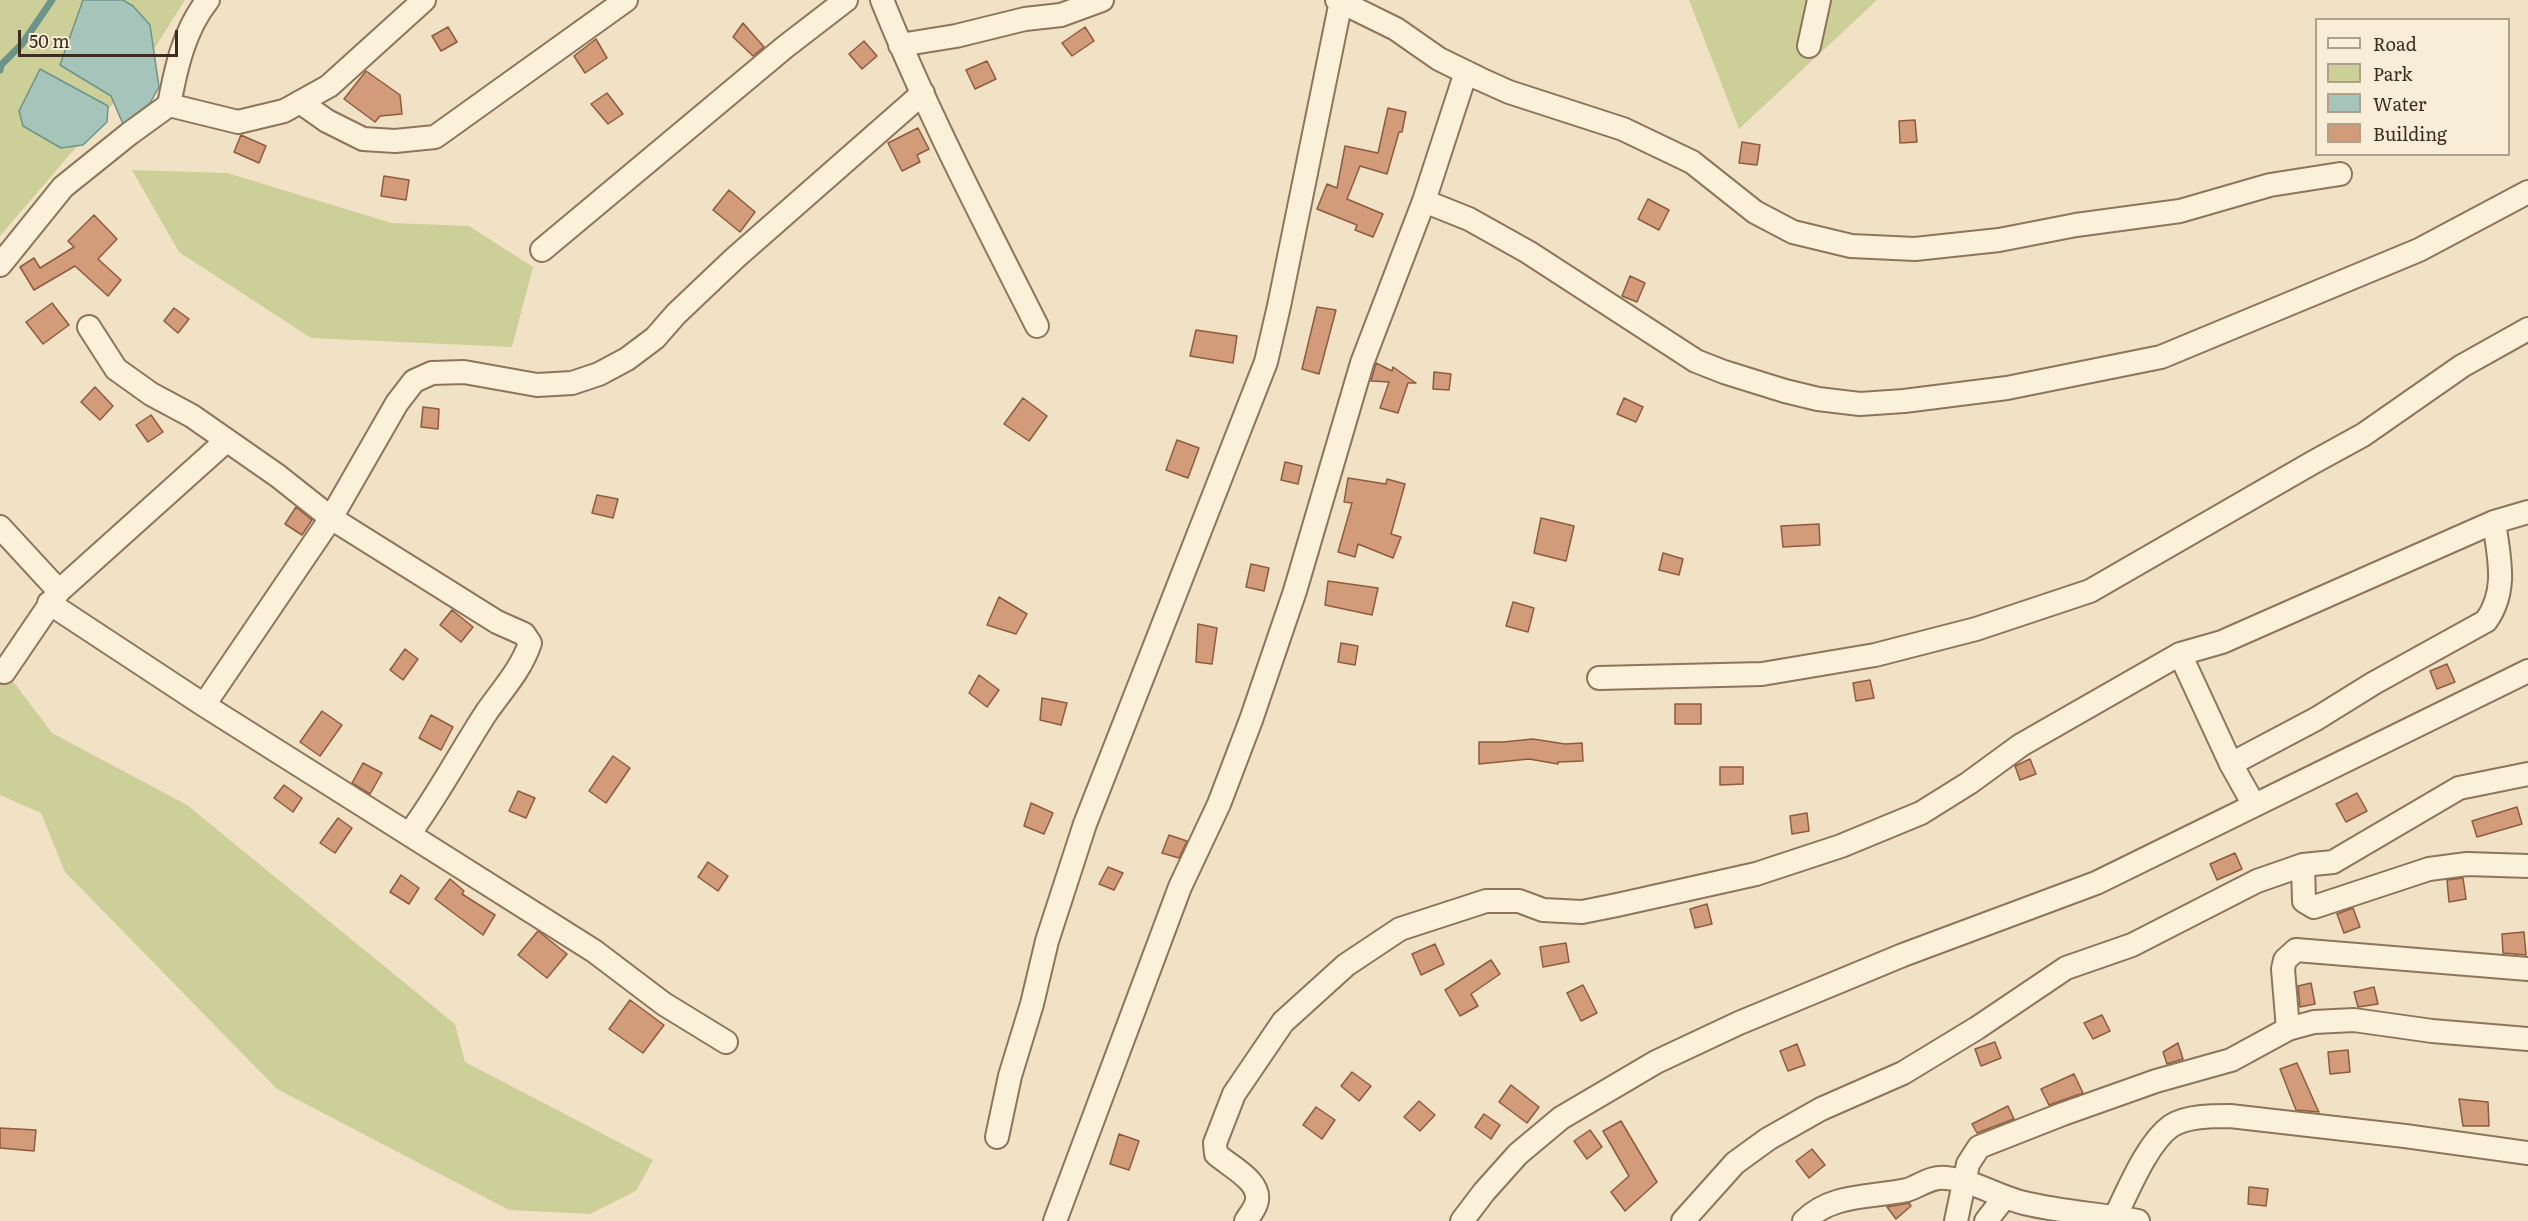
<!DOCTYPE html>
<html>
<head>
<meta charset="utf-8">
<style>
	body { margin:0 }
	#map { position:relative; width:2528px; height:1221px; overflow:hidden; background:#f1e2c6; font-family:Literata,serif }
	canvas { display:block }
	.legend { position:absolute; left:2315px; top:18px; width:195px; height:138px; box-sizing:border-box; background:#f8edd6; border:2px solid #ada08d; margin:0; padding:8px 10px; list-style:none; font-size:18px; color:#3d2c1f }
	.legend li { display:flex; align-items:center; gap:12px; height:30px }
	.legend b { width:30px; border:2px solid #ada08d }
	.scale { position:absolute; left:18px; top:30px; width:160px; height:27px; box-sizing:border-box; border:3px solid #3d2c1f; border-top:0; padding-left:8px; font-size:18px; line-height:21px; white-space:nowrap; color:#3d2c1f; -webkit-text-stroke:4px #f8edd6; paint-order:stroke }
</style>
</head>
<body>
<div id="map">
<canvas width="2528" height="1221"></canvas>
<ul class="legend">
<li><b style="height:8px;background:#fbf0da"></b>Road</li>
<li><b style="height:16px;background:#ccd098"></b>Park</li>
<li><b style="height:16px;background:#a7c4bb"></b>Water</li>
<li><b style="height:16px;background:#d29b79"></b>Building</li>
</ul>
<div class="scale">50 m</div>
</div>
<script>
const ctx = document.querySelector('canvas').getContext('2d');
ctx.lineJoin = 'round';
function paint(path, color) {
  ctx.fillStyle = color;
  ctx.fill(path, 'evenodd');
}
function stroke(path, color, width, dash) {
  ctx.strokeStyle = color;
  ctx.lineWidth = width;
  ctx.lineCap = dash ? 'butt' : 'round';
  ctx.setLineDash(dash || []);
  ctx.stroke(path);
}
paint(new Path2D(`
	M0,0H185L137,76L0,236Z
	M1689,0H1877L1739,129Z
	M132,170L227,173L392,223L469,226L533,267L512,347L311,338L179,252Z
	M0,664L52,733L187,805L455,1024L465,1062L653,1160L636,1191L590,1214L509,1210L277,1089L65,872L41,813L0,795Z`), '#ccd098');
const water = new Path2D(`
	M83,0H123L133,6L150,25L159,87L150,103L123,124L111,96L60,65Z
	M40,69L108,106L107,122L83,145L61,148L23,126L19,111Z`);
paint(water, '#a7c4bb');
stroke(water, '#6d9489', 1.5);
stroke(new Path2D(`
	M0,70L1,65L22,44L52,0`), '#6d9489', 7);
const building = new Path2D(`
	M743,23L764,47L753,56L733,37Z
	M448,27L457,42L441,51L432,36Z
	M1085,27L1094,41L1072,56L1062,43Z
	M596,39L607,58L585,73L574,56Z
	M864,41L877,56L862,69L849,54Z
	M987,61L996,79L975,89L966,70Z
	M366,71L400,95L402,114L380,116L375,122L344,99Z
	M607,93L623,114L608,124L591,104Z
	M1388,108L1406,112L1402,132H1399L1387,174L1360,166L1347,199L1383,214L1373,237L1355,230L1357,225L1317,209L1327,184L1337,188L1345,146L1378,153Z
	M1915,120L1917,142L1900,143L1899,121Z
	M918,128L929,149L917,155L920,162L902,171L888,143Z
	M241,135L266,146L259,163L234,152Z
	M1742,142L1760,145L1757,165L1739,163Z
	M384,176L409,180L406,200L381,196Z
	M729,190L755,212L740,232L713,210Z
	M1648,199L1669,210L1659,230L1638,219Z
	M94,215L117,239L98,259L121,280L108,296L75,266L34,290L20,267L34,258L40,268L74,247L68,241Z
	M1630,276L1645,283L1637,302L1622,296Z
	M52,303L69,325L43,344L26,322Z
	M1317,307L1336,310L1319,374L1302,369Z
	M174,308L189,319L178,333L164,321Z
	M1196,330L1237,336L1233,363L1190,356Z
	M1376,363L1392,371L1393,367L1416,383H1408L1398,413L1380,408L1389,382L1371,381Z
	M1434,372L1451,374L1449,390L1433,389Z
	M95,387L113,406L100,420L81,402Z
	M1023,398L1047,416L1029,441L1004,424Z
	M1624,398L1643,407L1636,422L1617,414Z
	M423,407L439,409L438,429L421,427Z
	M151,415L163,432L148,442L136,425Z
	M1177,440L1199,448L1188,478L1166,470Z
	M1285,462L1302,466L1298,484L1281,480Z
	M1348,478L1386,484L1387,479L1405,484L1391,534L1401,537L1393,558L1358,544L1355,557L1338,552L1352,503L1344,502Z
	M597,495L618,499L613,518L592,513Z
	M296,507L312,520L302,535L285,524Z
	M1541,518L1574,526L1566,561L1534,553Z
	M1819,524L1820,545L1783,547L1781,526Z
	M1663,553L1683,559L1679,575L1659,570Z
	M1251,564L1269,568L1264,591L1246,587Z
	M1328,581L1378,588L1372,615L1325,605Z
	M999,597L1027,614L1016,634L987,625Z
	M1513,602L1534,608L1528,632L1506,626Z
	M452,610L473,627L461,642L440,625Z
	M1198,624L1217,628L1212,664L1196,662Z
	M1341,643L1358,646L1355,665L1338,662Z
	M405,649L418,659L403,680L390,670Z
	M2447,664L2455,682L2437,689L2430,671Z
	M979,675L999,690L987,707L969,693Z
	M1870,680L1874,698L1856,701L1853,683Z
	M1042,698L1067,703L1061,725L1040,720Z
	M1675,704H1701V724H1675Z
	M322,711L342,725L320,756L300,742Z
	M431,715L453,727L441,750L419,738Z
	M1533,739L1565,744L1582,743L1583,761L1558,762V764L1529,759L1479,764V742H1503Z
	M613,756L630,768L606,803L589,791Z
	M2030,759L2036,774L2020,780L2015,766Z
	M363,763L382,773L370,794L352,783Z
	M1720,767H1743V784L1720,785Z
	M284,785L302,798L293,812L274,798Z
	M518,791L535,798L526,818L509,811Z
	M2357,793L2367,811L2346,822L2336,804Z
	M1031,803L1053,813L1044,834L1024,826Z
	M2517,807L2522,824L2477,837L2472,821Z
	M1807,813L1809,831L1792,834L1790,816Z
	M338,818L352,828L335,853L320,843Z
	M1169,835L1187,841L1179,858L1162,853Z
	M2235,853L2242,869L2217,880L2210,864Z
	M708,862L728,876L718,891L698,877Z
	M1108,867L1123,873L1114,890L1099,884Z
	M401,875L419,888L409,904L390,892Z
	M2463,878L2466,899L2449,902L2447,880Z
	M450,879L464,891L462,894L495,915L483,935L435,899Z
	M1707,904L1712,924L1695,928L1690,909Z
	M2353,908L2360,927L2344,933L2337,914Z
	M538,931L567,954L547,978L518,955Z
	M2524,932L2526,955L2503,953L2502,934Z
	M1566,943L1569,962L1543,967L1540,947Z
	M1435,944L1444,964L1421,975L1412,954Z
	M1491,960L1500,974L1471,994L1478,1006L1460,1016L1445,990Z
	M2311,983L2315,1004L2300,1007L2298,986Z
	M1583,985L1597,1013L1581,1021L1567,993Z
	M2374,987L2378,1004L2358,1007L2354,992Z
	M630,1000L664,1025L643,1053L609,1029Z
	M2102,1015L2110,1031L2093,1039L2084,1023Z
	M1995,1042L2001,1058L1981,1066L1975,1049Z
	M2178,1043L2183,1059L2167,1064L2163,1052Z
	M1797,1044L1805,1065L1788,1071L1780,1051Z
	M2348,1050L2350,1072L2330,1074L2328,1052Z
	M2297,1063L2317,1108L2319,1112L2296,1110L2280,1069Z
	M1352,1072L1371,1086L1359,1101L1341,1086Z
	M2074,1074L2083,1093L2049,1105L2041,1089Z
	M1511,1085L1539,1107L1527,1123L1499,1102Z
	M2459,1099L2488,1102L2489,1126H2463Z
	M1419,1101L1435,1115L1420,1131L1404,1117Z
	M2008,1106L2014,1119L1977,1133L1972,1124Z
	M1316,1107L1335,1120L1322,1139L1303,1125Z
	M1484,1114L1500,1125L1491,1139L1475,1127Z
	M1621,1121L1657,1182L1625,1211L1611,1192L1629,1176L1603,1131Z
	M0,1128L36,1130L34,1151L0,1148Z
	M1590,1130L1602,1147L1587,1159L1574,1141Z
	M1119,1134L1139,1141L1129,1170L1110,1164Z
	M1812,1149L1825,1165L1809,1178L1796,1161Z
	M2249,1187L2268,1189L2266,1206L2248,1204Z
	M1909,1203L1911,1206L1896,1219L1887,1207Z`);
paint(building, '#d29b79');
stroke(building, '#8f5b3e', 1.5);
const street = new Path2D(`
	M882,0C927,112 983,219 1037,326
	M1337,0L1396,29L1439,59L1480,79L1509,92L1623,129L1692,162L1755,212L1793,232L1851,246L1915,249L1999,240L2076,225L2180,211L2270,185L2340,174
	M900,45L956,36L1025,19L1061,15L1102,0
	M1809,46L1819,0
	M300,102L327,121L363,139L395,141L435,137L626,0
	M169,105L238,122L284,111L329,86L424,0
	M1424,201L1469,219L1528,252L1696,361L1724,372L1785,391L1818,399L1860,404L1904,401L2007,388L2161,357L2419,250L2528,192
	M542,250L785,47L846,0
	M0,265L63,187L129,134L169,105C176,68 184,30 208,0
	M89,327L116,369L151,394L192,416L278,476L331,518L497,622L524,634L530,643C521,670 502,690 486,713C460,753 438,795 410,833
	M0,527L59,591
	M49,603L204,705L594,951L664,1004L726,1042
	M2180,654L2231,764L2254,805
	M4,672L59,591L226,441
	M1599,678L1762,674L1875,655L1976,629L2090,591L2312,463L2363,435L2462,366L2528,329
	M204,705L331,518L397,403L414,381L432,373L464,372L537,385L572,383L599,374L627,359L655,338L676,314L735,258L923,93
	M2231,764L2316,719L2374,683L2486,621C2508,591 2499,557 2494,522
	M2303,865L2304,901L2314,907L2429,869L2467,864L2528,866
	M2288,1029L2283,969L2285,960L2296,950L2528,969
	M997,1137L1010,1076L1032,1004L1047,941L1085,824L1266,362L1279,306L1341,1
	M2115,1217C2128,1191 2147,1143 2171,1126C2186,1116 2212,1116 2230,1116L2405,1136L2528,1153
	M1055,1221L1180,887L1219,804L1251,720L1295,591L1362,363L1424,201L1466,72
	M1246,1221C1249,1216 1254,1210 1256,1204C1264,1182 1229,1166 1216,1154L1215,1143L1234,1094L1283,1022L1346,965L1400,929L1486,901H1519L1543,910L1582,912L1617,905L1756,874L1841,846L1921,813L1969,783L2021,745L2180,654L2222,642L2494,522L2528,512
	M1462,1221L1484,1192L1518,1154L1561,1118L1656,1062L1739,1023L1903,955L2096,883L2528,671
	M1683,1221L1735,1163L1768,1139L1821,1109L1903,1073L1977,1028L2066,968L2132,945L2257,881L2303,865L2333,862L2459,788L2528,774
	M1804,1221C1833,1193 1870,1198 1907,1190C1920,1186 1931,1176 1946,1178C1973,1180 1998,1197 2024,1203C2061,1212 2100,1214 2138,1221
	M1956,1221L1968,1164L1979,1147L2063,1114L2156,1081L2231,1060L2288,1029L2314,1022L2354,1020L2432,1031L2528,1039
	M1986,1221L2004,1198`);
stroke(street, '#8e745a', 26);
stroke(street, '#fbf0da', 22);
</script>
</body>
</html>
